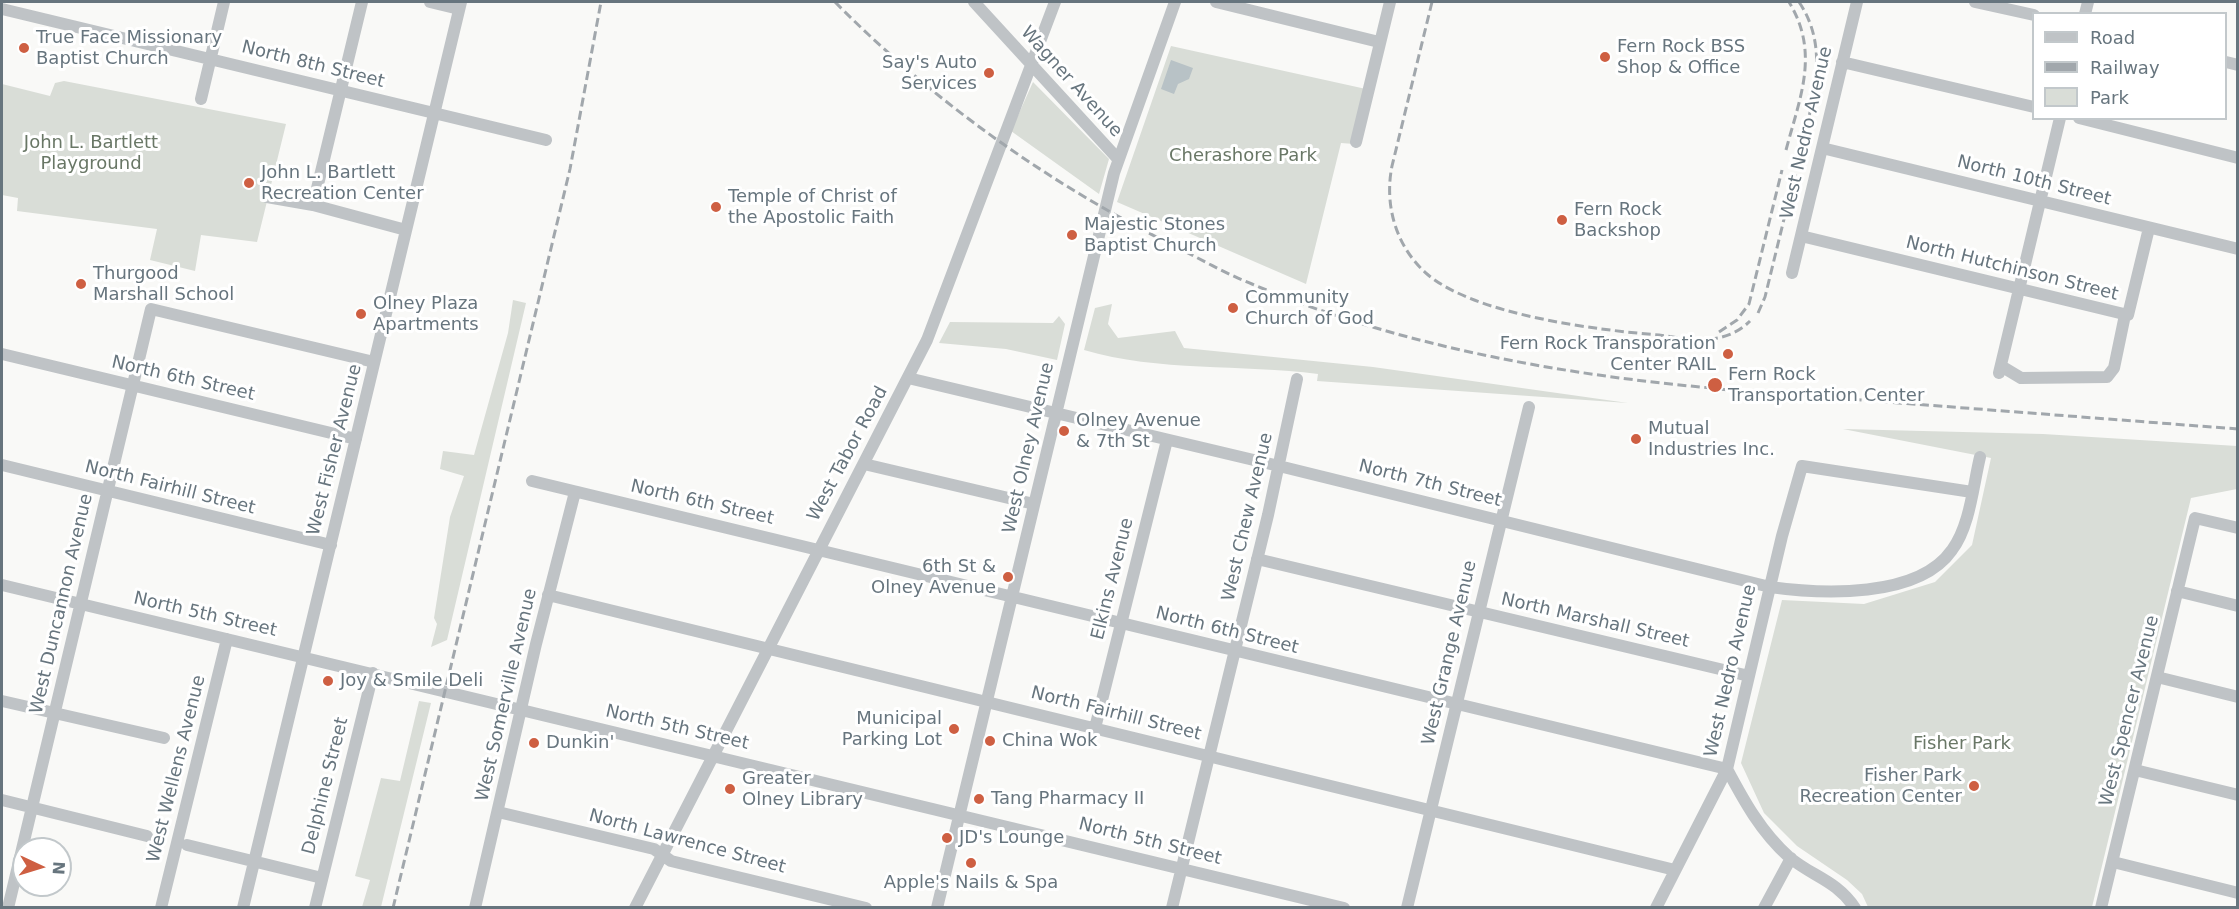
<!DOCTYPE html>
<html>
<head>
<meta charset="utf-8">
<style>
	body { margin:0 }
	#map { position:relative; width:2239px; height:909px; overflow:hidden; background:#f9f9f7; font-family:"DejaVu Sans",sans-serif }
	canvas { display:block }
	.frame { position:absolute; inset:0; border:3px solid #67757e; pointer-events:none }
	.legend { position:absolute; left:2032px; top:12px; width:195px; height:108px; box-sizing:border-box; background:#fff; border:2px solid #c2c8cb; margin:0; padding:8px 10px; list-style:none; font-size:18px; color:#67757e }
	.legend li { display:flex; align-items:center; gap:12px; height:30px }
	.legend b { width:30px; border:2px solid #c2c8cb }
	.north { position:absolute; left:12px; top:837px; width:60px; height:60px; box-sizing:border-box; background:#fff; border:2px solid #c2c8cb; border-radius:50%; rotate:94deg; font-size:16px; font-weight:700; line-height:24px; text-align:center; color:#67757e }
	.north::after { content:''; display:block; margin:auto; width:21px; height:27px; background:#ce5f42; clip-path:polygon(50% 0,100% 100%,50% 72%,0 100%) }
</style>
</head>
<body>
<div id="map">
<canvas width="2239" height="909"></canvas>
<div class="frame"></div>
<ul class="legend">
<li><b style="height:8px;background:#bfc3c6"></b>Road</li>
<li><b style="height:8px;background:#a1a7ac"></b>Railway</li>
<li><b style="height:16px;background:#d9ddd7"></b>Park</li>
</ul>
<div class="north">N</div>
</div>
<script>
const ctx = document.querySelector('canvas').getContext('2d');
ctx.lineJoin = 'round';
function paint(path, color) {
  ctx.fillStyle = color;
  ctx.fill(path, 'evenodd');
}
function stroke(path, color, width, dash) {
  ctx.strokeStyle = color;
  ctx.lineWidth = width;
  ctx.lineCap = dash ? 'butt' : 'round';
  ctx.setLineDash(dash || []);
  ctx.stroke(path);
}
function drawText(font, color, halo, rows, align = 'center') {
  ctx.font = font + ' "DejaVu Sans",sans-serif';
  ctx.lineWidth = 6;
  ctx.setLineDash([]);
  ctx.textBaseline = 'middle';
  ctx.strokeStyle = halo;
  ctx.fillStyle = color;
  for (const [text, x, y, turn = 0] of rows) {
    ctx.save();
    ctx.translate(x, y);
    ctx.rotate((+turn || 0) * Math.PI / 180);
    ctx.textAlign = isNaN(turn) ? turn : align;
    if (halo) ctx.strokeText(text, 0, 0);
    ctx.fillText(text, 0, 0);
    ctx.restore();
  }
}
paint(new Path2D(`
	M1171,46L1366,89L1354,144L1341,143L1306,284L1117,202Z
	M64,81L286,124L257,242L201,235L195,271L150,260L157,229L17,211L18,198L2,195V84L50,96L55,83Z
	M1033,82L1109,159L1099,194L1011,131Z
	M513,300L526,303L447,640L431,647L437,624L434,618L450,517L464,476L440,469L443,451L474,455L508,333Z
	M1112,304L1108,324L1118,338L1175,331L1184,348L1373,367L1628,403L1317,381L1318,374C1242,364 1158,372 1084,350L1095,308Z
	M1059,316L1065,324L1057,360L1006,349L939,343L950,322L1053,323Z
	M1843,429L2043,434L2237,446V489L2191,498L2092,907H1868L1862,894L1847,880L1797,846L1764,813L1741,763L1782,600L1864,604L1935,582L1972,545L1991,458Z
	M419,701L431,703L381,907H362L370,880L355,876L381,778L400,781Z`), '#d9ddd7');
paint(new Path2D(`
	M1171,60L1193,68L1189,79L1178,84L1174,94L1161,89Z`), '#b8c2c6');
stroke(new Path2D(`
	M430,2L459,9
	M974,2L1118,159
	M1216,2L1379,42
	M1975,2L2034,15
	M2,9L546,140
	M2085,14L2088,2
	M1842,62L2034,107
	M2226,62L2238,65
	M201,99L224,2
	M2079,118L2238,158
	M1356,142L1390,2
	M1822,148L2238,249
	M267,197L313,205L406,230
	M313,205L362,2
	M1801,236L2128,315L2149,228
	M1792,273L1857,2
	M2,354L356,439
	M2001,366L2021,378L2107,377L2114,368L2125,315
	M1999,373L2060,118
	M908,378L1279,466L1770,587C1821,594 1918,599 1952,550C1970,526 1973,486 1980,457
	M864,464L1034,504
	M2,465L331,545
	M532,481L1727,769C1744,801 1761,832 1789,857C1813,877 1836,880 1855,908
	M1257,559L1749,676
	M2,585L1344,908
	M2177,591L2238,606
	M548,595L1675,870
	M2157,677L2238,697
	M2,701L164,738
	M1095,728L1167,440
	M2135,770L2238,795
	M2,800L147,836
	M498,812L654,849L671,861L866,908
	M187,845L322,878
	M2113,862L2238,893
	M8,908L151,309L374,362
	M161,908L227,639
	M243,908L461,2
	M315,908L373,673
	M475,908L536,644L575,492
	M635,908L927,340L1055,2
	M937,908L1114,173L1175,2
	M1172,908L1268,515L1297,379
	M1407,908L1529,407
	M1656,908L1727,769L1782,536L1802,466L1972,492
	M1764,908L1791,858
	M2101,908L2195,518L2238,528`), '#bfc3c6', 12);
stroke(new Path2D(`
	M835,2C934,102 1047,182 1172,245C1199,258 1224,273 1252,284C1396,345 1556,374 1711,388
	M1432,2L1392,166C1384,205 1396,247 1427,274C1475,315 1596,330 1659,335C1675,337 1693,341 1709,339C1725,338 1739,332 1750,321
	M1799,2C1831,49 1812,103 1800,153
	M1786,150C1800,97 1820,53 1789,2
	M1758,313L1765,297L1795,174
	M1719,332L1737,320L1749,304L1782,170
	M1718,389L2238,429
	M393,908L570,169L601,2`), '#a1a7ac', 3, [9, 4.5]);
for (const [x, y, r, color] of [
	[24,48,6,"#ce5f42"],
	[1605,57,6,"#ce5f42"],
	[989,73,6,"#ce5f42"],
	[249,183,6,"#ce5f42"],
	[716,207,6,"#ce5f42"],
	[1562,220,6,"#ce5f42"],
	[1072,235,6,"#ce5f42"],
	[81,284,6,"#ce5f42"],
	[1233,308,6,"#ce5f42"],
	[361,314,6,"#ce5f42"],
	[1728,354,6,"#ce5f42"],
	[1715,385,8,"#ce5f42"],
	[1064,431,6,"#ce5f42"],
	[1636,439,6,"#ce5f42"],
	[1008,577,6,"#ce5f42"],
	[328,681,6,"#ce5f42"],
	[954,729,6,"#ce5f42"],
	[990,741,6,"#ce5f42"],
	[534,743,6,"#ce5f42"],
	[1974,786,6,"#ce5f42"],
	[730,789,6,"#ce5f42"],
	[979,799,6,"#ce5f42"],
	[947,838,6,"#ce5f42"],
	[971,863,6,"#ce5f42"]
]) {
  const dot = new Path2D();
  dot.arc(x, y, r, 0, 2 * Math.PI);
  ctx.fillStyle = color;
  ctx.fill(dot);
  stroke(dot, '#fff', 2);
}
drawText('18px', '#67757e', '#fff', [
	["True Face Missionary",36,38],
	["Baptist Church",36,59],
	["Fern Rock BSS",1617,47],
	["Shop & Office",1617,68],
	["Say's Auto",977,63,"right"],
	["Services",977,84,"right"],
	["John L. Bartlett",261,173],
	["Recreation Center",261,194],
	["Temple of Christ of",728,197],
	["the Apostolic Faith",728,218],
	["Fern Rock",1574,210],
	["Backshop",1574,231],
	["Majestic Stones",1084,225],
	["Baptist Church",1084,246],
	["Thurgood",93,274],
	["Marshall School",93,295],
	["Community",1245,298],
	["Church of God",1245,319],
	["Olney Plaza",373,304],
	["Apartments",373,325],
	["Fern Rock Transporation",1716,344,"right"],
	["Center RAIL",1716,365,"right"],
	["Fern Rock",1728,375],
	["Transportation Center",1728,396],
	["Olney Avenue",1076,421],
	["& 7th St",1076,442],
	["Mutual",1648,429],
	["Industries Inc.",1648,450],
	["6th St &",996,567,"right"],
	["Olney Avenue",996,588,"right"],
	["Joy & Smile Deli",340,681],
	["Municipal",942,719,"right"],
	["Parking Lot",942,740,"right"],
	["China Wok",1002,741],
	["Dunkin'",546,743],
	["Fisher Park",1962,776,"right"],
	["Recreation Center",1962,797,"right"],
	["Greater",742,779],
	["Olney Library",742,800],
	["Tang Pharmacy II",991,799],
	["JD's Lounge",959,838],
	["Apple's Nails & Spa",971,883,"center"]
], 'left');
drawText('18px', '#67757e', '#fff', [
	["North 8th Street",313,65,14],
	["Wagner Avenue",1071,82,48],
	["West Nedro Avenue",1807,133,-77],
	["North 10th Street",2034,181,14],
	["North Hutchinson Street",2012,269,14],
	["North 6th Street",183,379,13],
	["West Olney Avenue",1029,448,-77],
	["West Fisher Avenue",335,450,-76],
	["West Tabor Road",848,454,-62],
	["North 7th Street",1430,484,14],
	["North Fairhill Street",170,488,14],
	["North 6th Street",702,503,13],
	["West Chew Avenue",1248,517,-77],
	["Elkins Avenue",1113,579,-76],
	["West Duncannon Avenue",62,604,-77],
	["North 5th Street",205,615,13],
	["North Marshall Street",1595,621,13],
	["North 6th Street",1227,631,14],
	["West Grange Avenue",1450,653,-77],
	["West Nedro Avenue",1731,671,-77],
	["West Somerville Avenue",507,695,-77],
	["West Spencer Avenue",2130,711,-76],
	["North Fairhill Street",1116,714,14],
	["North 5th Street",677,728,13],
	["West Wellens Avenue",177,769,-76],
	["Delphine Street",326,786,-76],
	["North Lawrence Street",687,842,15],
	["North 5th Street",1150,842,14]
]);
drawText('18px', '#697766', '#fff', [
	["John L. Bartlett",91,143],
	["Playground",91,164],
	["Cherashore Park",1243,156],
	["Fisher Park",1962,744]
]);
</script>
</body>
</html>
